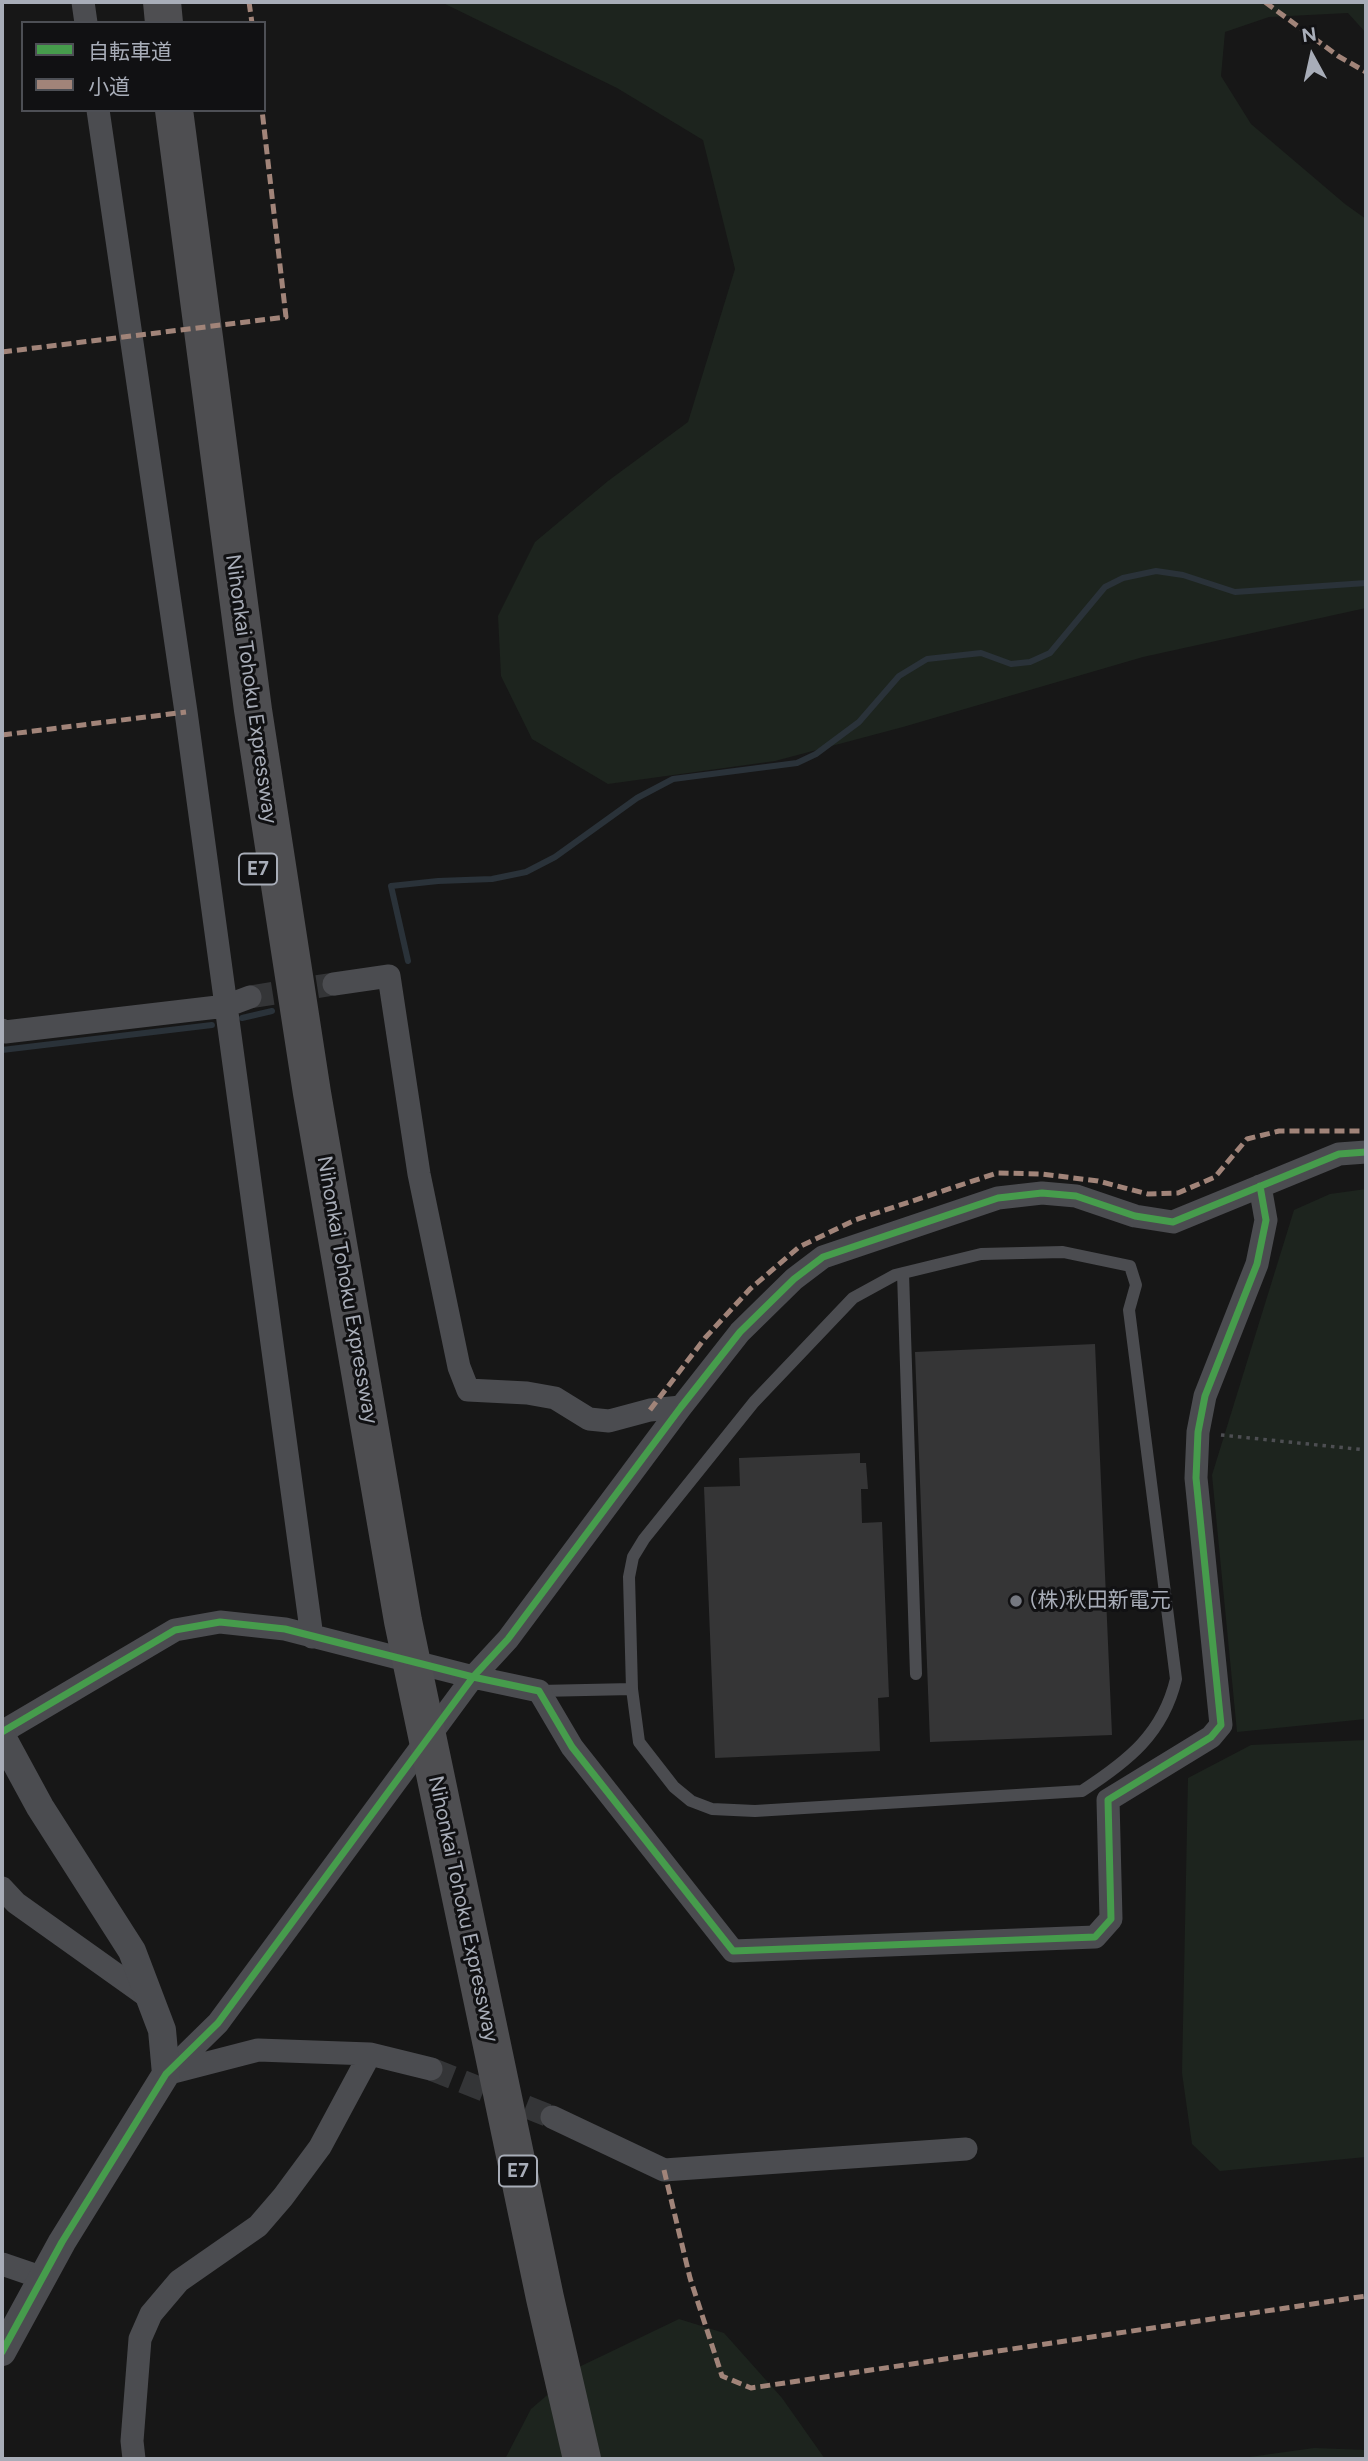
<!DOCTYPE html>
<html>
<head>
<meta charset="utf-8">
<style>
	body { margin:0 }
	#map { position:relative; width:1368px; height:2461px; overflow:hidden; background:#171717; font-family:Figtree,"Noto Sans JP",sans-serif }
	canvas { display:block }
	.frame { position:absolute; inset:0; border:4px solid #a8adb8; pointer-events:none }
	.legend { position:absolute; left:21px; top:21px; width:245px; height:91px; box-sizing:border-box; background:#111113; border:2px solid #4d4f55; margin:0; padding:9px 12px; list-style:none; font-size:21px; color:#a8adb8 }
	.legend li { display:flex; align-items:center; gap:14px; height:35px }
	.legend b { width:35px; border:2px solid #4d4f55 }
	.north { position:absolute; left:1277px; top:21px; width:70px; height:70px; -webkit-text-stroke:5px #111113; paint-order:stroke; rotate:352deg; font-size:19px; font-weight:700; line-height:28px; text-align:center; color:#a8adb8 }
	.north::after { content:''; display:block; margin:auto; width:24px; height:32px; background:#a8adb8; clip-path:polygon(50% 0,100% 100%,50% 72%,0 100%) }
</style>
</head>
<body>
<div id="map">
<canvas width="1368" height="2461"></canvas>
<div class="frame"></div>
<ul class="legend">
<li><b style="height:9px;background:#469c4c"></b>自転車道</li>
<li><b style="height:9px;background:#a18479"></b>小道</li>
</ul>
<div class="north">N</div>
</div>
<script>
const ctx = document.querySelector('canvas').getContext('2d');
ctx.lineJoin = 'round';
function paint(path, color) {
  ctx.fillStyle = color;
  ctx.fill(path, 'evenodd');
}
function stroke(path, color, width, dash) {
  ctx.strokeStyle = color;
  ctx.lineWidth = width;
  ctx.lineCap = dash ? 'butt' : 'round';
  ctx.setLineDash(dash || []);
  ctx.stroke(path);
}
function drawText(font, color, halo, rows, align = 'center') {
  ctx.font = font + ' Figtree,"Noto Sans JP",sans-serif';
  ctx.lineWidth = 6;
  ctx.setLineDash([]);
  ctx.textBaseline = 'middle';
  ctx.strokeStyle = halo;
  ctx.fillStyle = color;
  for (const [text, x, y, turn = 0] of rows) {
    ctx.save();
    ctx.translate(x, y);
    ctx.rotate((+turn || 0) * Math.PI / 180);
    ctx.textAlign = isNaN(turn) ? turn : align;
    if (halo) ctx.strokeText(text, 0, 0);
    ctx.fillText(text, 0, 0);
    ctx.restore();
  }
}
paint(new Path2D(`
	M441,2H1366V33L1348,13L1269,17L1225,32L1221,76L1251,124L1345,204L1366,219V608L1143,657L903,727L775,761L608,784L532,739L501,676L498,616L535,542L608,481L688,422L735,269L703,140L617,88Z
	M1366,1189V1719L1237,1732L1212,1475L1294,1210L1330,1194Z
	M1366,1740V2157L1220,2171L1192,2144L1182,2073L1188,1778L1251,1745Z
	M679,2319L724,2333L782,2398L825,2459H505L531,2409L581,2366Z
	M1314,2448L1366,2450V2459H1235Z`), '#1d241e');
stroke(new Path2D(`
	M408,961L391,886L438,881L492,879L526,872L555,857L637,798L673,779L797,763L816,754L859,722L899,676L927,659L981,653L1011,664L1030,662L1050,653L1105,587L1123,578L1156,571L1183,575L1235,592L1366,583
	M242,1018L272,1011
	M2,1050L212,1025`), '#2a3239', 6);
paint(new Path2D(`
	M1095,1344L1112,1735L930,1742L915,1352Z
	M860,1453V1463H866L868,1489H861L862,1523L882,1522L889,1697L878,1698L880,1751L715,1758L704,1487L740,1486L739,1458Z`), '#353536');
stroke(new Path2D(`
	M250,997L334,984
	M431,2069L552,2117`), '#343537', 23, [23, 11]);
stroke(new Path2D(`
	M1221,1435L1366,1450`), '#4d4e52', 3.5, [3.5, 5]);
stroke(new Path2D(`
	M903,1273L916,1674
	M539,1691L632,1689L629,1577L633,1557L644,1539L754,1402L853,1298L895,1275L981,1254L1063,1252L1130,1266L1136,1285L1129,1310L1176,1679C1163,1734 1128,1761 1082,1791L755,1811L712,1809L691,1801L674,1787L639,1742L632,1689`), '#4b4c50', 12);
stroke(new Path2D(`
	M83,2L86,23
	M98,110L186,712L312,1637
	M334,984L389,976L419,1174L459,1367L468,1390L527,1393L555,1398L589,1419L609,1421L650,1410L681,1407
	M2,1030L5,1032L226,1006L250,997
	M2,1732L175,1630L220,1622L285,1629L473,1677L539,1691L572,1747L733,1951L1095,1937L1111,1919L1108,1800L1211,1737L1221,1725L1196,1478L1198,1432L1205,1396L1257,1264L1266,1220L1260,1186
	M2,1888L16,1903L148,1997
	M169,2073L258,2050L370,2054L431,2069
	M166,2074L218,2023L473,1677L508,1639L681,1407L740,1332L794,1279L823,1257L998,1198L1042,1193L1076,1196L1135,1216L1173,1222L1339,1154L1366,1152
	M552,2117L664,2170L966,2149
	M2,2264L43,2278
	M134,2459L132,2441L140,2339L151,2314L179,2281L258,2226L283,2197L320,2147L370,2054`), '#4b4c50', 23);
stroke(new Path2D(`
	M2,1737L40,1807L132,1951L162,2030L166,2074L62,2242L2,2352`), '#4b4c50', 28);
stroke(new Path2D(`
	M162,2L164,23
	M174,110L253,710L312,1093L403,1621L545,2298L582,2459`), '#4e4e51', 38);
stroke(new Path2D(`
	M249,2L252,23
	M1265,2L1338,56L1366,72
	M2,352L286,317L262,110
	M2,735L186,712
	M650,1410L705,1338L750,1289L799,1247L855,1220L997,1173L1042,1174L1098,1181L1148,1194L1178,1193L1215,1177L1247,1139L1279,1131H1366
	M664,2170L690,2278L722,2376L751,2388L1366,2296`), '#a18479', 5, [10, 5]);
stroke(new Path2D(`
	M2,1732L175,1630L220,1622L285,1629L473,1677L539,1691L572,1747L733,1951L1095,1937L1111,1919L1108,1800L1211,1737L1221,1725L1196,1478L1198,1432L1205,1396L1257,1264L1266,1220L1260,1186
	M2,2352L62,2242L166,2074L218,2023L473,1677L508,1639L681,1407L740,1332L794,1279L823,1257L998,1198L1042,1193L1076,1196L1135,1216L1173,1222L1339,1154L1366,1152`), '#469c4c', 7);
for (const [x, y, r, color] of [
	[1016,1601,7,"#757880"]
]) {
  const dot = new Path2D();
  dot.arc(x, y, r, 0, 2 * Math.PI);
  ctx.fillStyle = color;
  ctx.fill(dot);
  stroke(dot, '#111113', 2.5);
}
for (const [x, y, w] of [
	[258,869,38],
	[518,2171,38]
]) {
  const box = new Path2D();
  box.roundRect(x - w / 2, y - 15.5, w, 31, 5);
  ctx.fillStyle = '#111113';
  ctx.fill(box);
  stroke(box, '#a8adb8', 2);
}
drawText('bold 19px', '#a8adb8', null, [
	["E7",258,869],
	["E7",518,2171]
]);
drawText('21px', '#a8adb8', '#111113', [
	["Nihonkai Tohoku Expressway",251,689,82],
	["Nihonkai Tohoku Expressway",347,1290,80],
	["Nihonkai Tohoku Expressway",463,1909,78]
]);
drawText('21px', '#a8adb8', '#111113', [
	["(株)秋田新電元",1030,1601]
], 'left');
</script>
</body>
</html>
